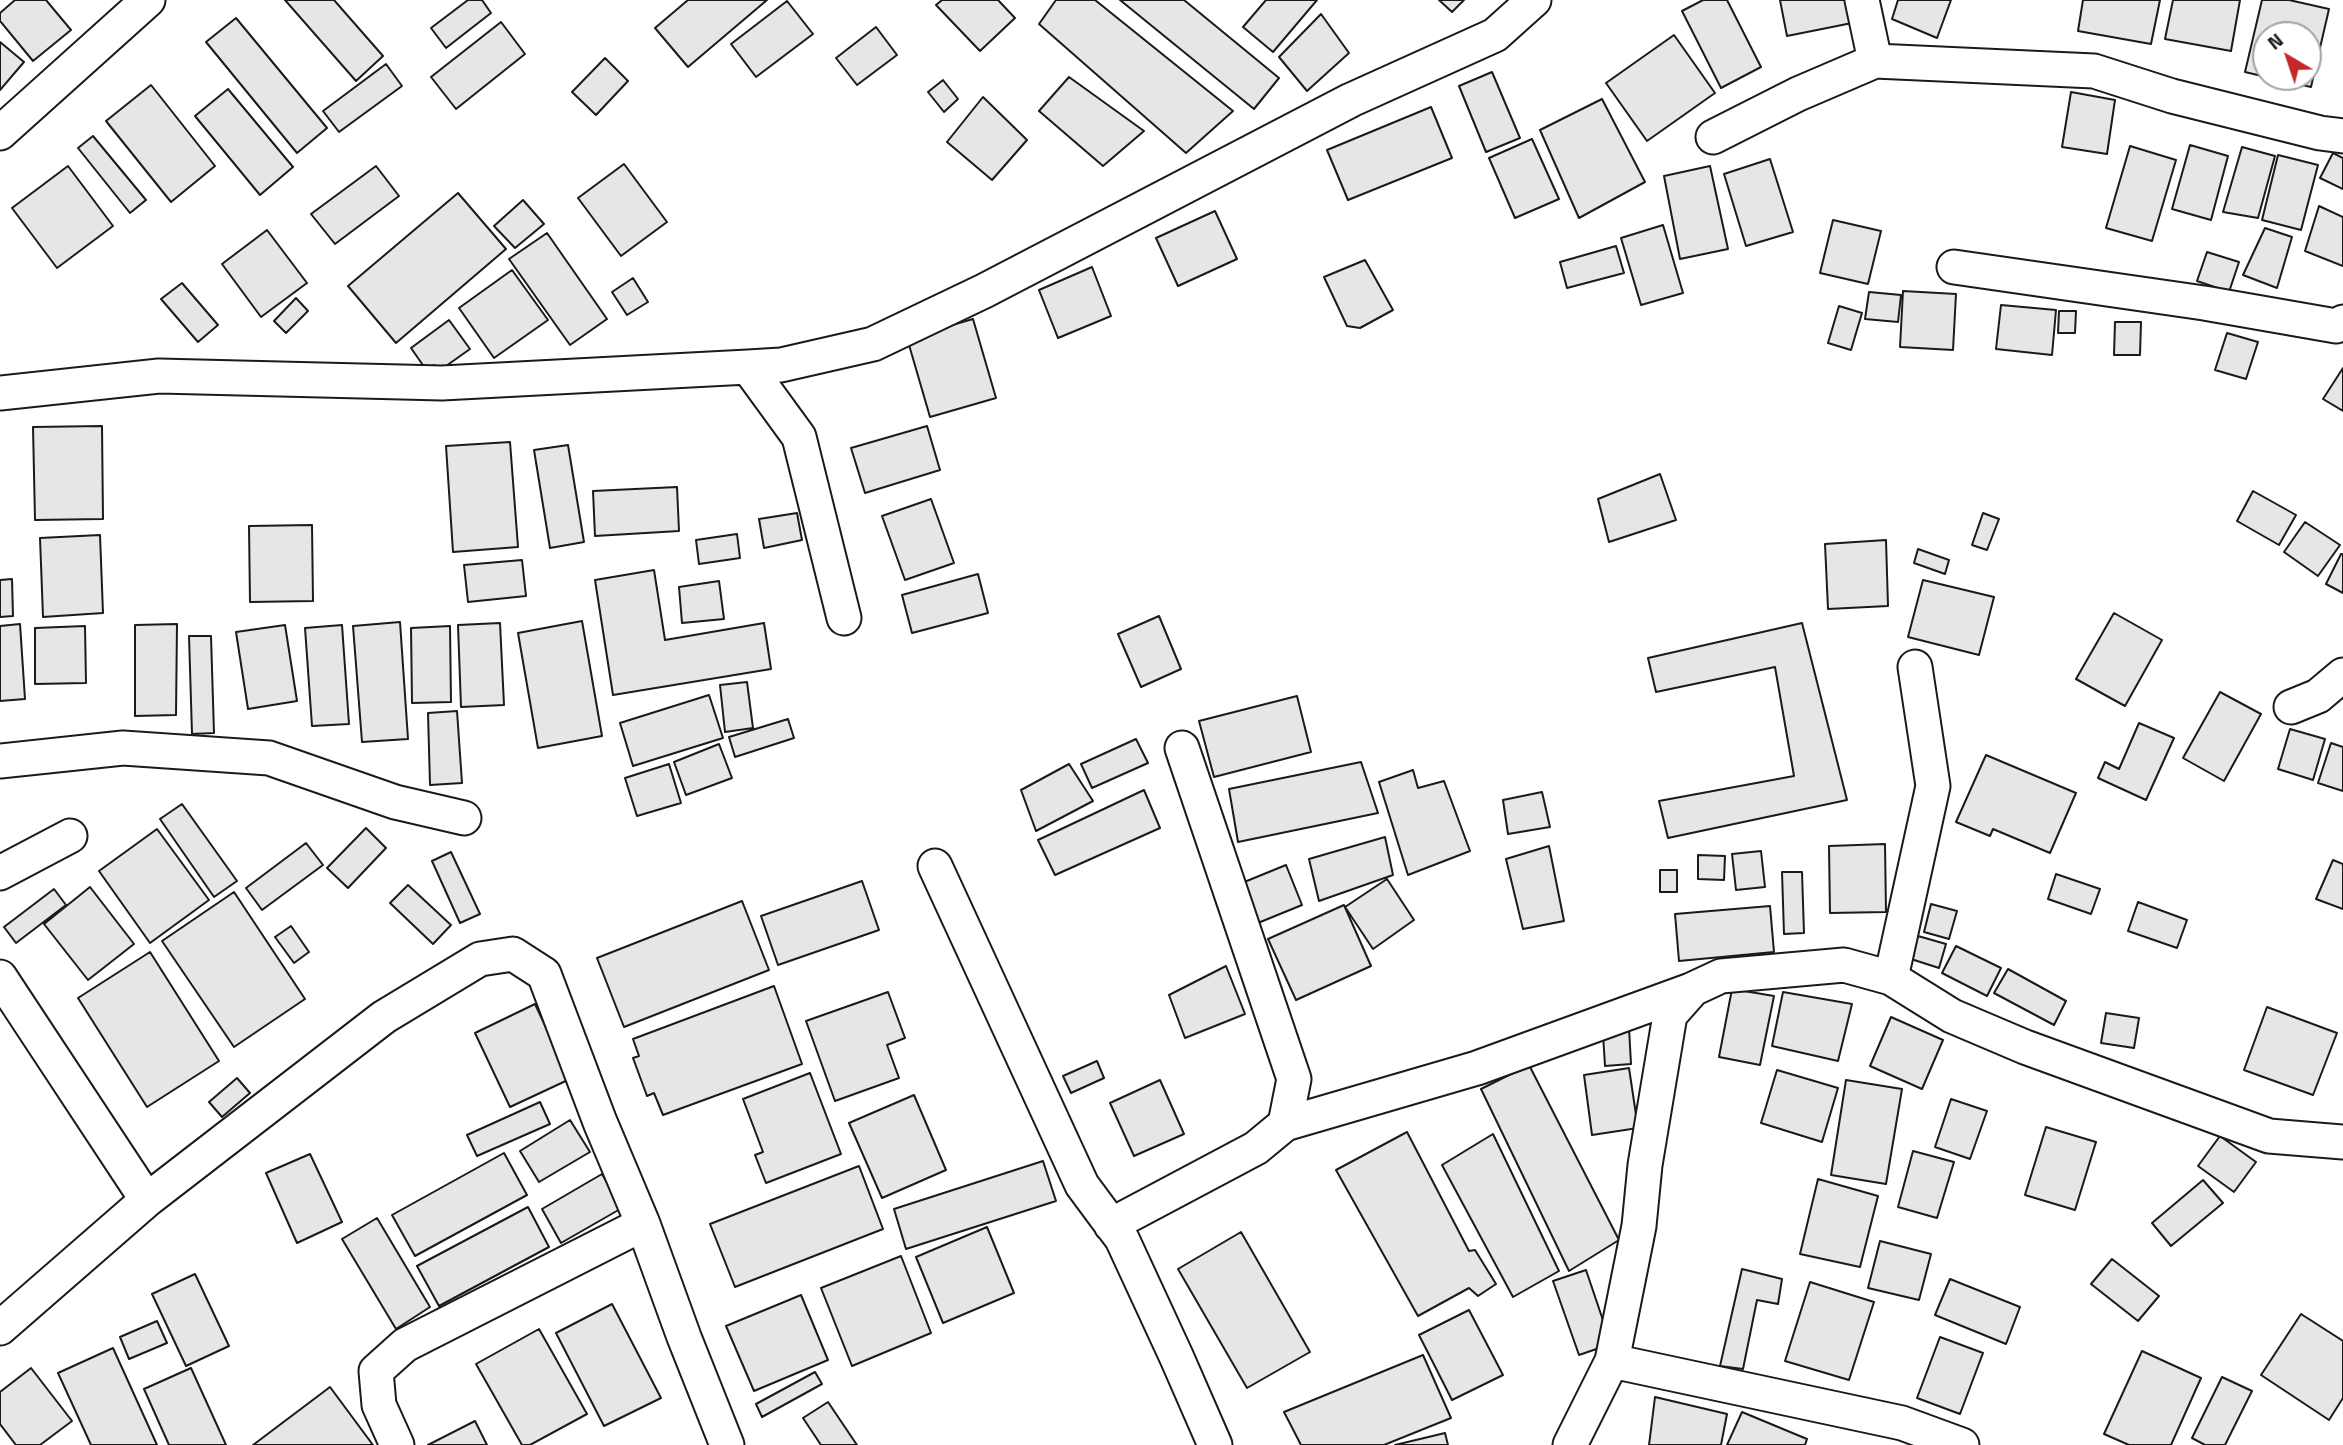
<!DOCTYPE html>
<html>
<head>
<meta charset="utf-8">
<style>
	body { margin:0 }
	#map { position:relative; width:2343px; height:1445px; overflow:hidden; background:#fff; font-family:"Titillium Web",sans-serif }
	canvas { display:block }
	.north { position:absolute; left:2252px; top:21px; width:70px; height:70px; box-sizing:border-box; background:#fff; border:2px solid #a3a3a3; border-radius:50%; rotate:321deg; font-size:19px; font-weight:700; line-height:28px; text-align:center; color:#1a1a1a }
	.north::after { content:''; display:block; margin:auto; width:24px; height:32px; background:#c62828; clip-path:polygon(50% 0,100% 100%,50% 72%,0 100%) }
</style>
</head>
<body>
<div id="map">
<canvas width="2343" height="1445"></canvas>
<div class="north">N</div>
</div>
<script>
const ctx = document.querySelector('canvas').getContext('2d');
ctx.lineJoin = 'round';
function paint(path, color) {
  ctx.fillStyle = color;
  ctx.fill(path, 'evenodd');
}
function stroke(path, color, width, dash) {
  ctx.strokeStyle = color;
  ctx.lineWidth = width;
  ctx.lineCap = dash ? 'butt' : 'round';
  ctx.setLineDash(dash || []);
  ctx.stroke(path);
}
const building = new Path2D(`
	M15,0H46L71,30L33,61L0,21V13Z
	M285,0H334L383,56L356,81Z
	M468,0H482L491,13L446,48L431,28Z
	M688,0H767L688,67L655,28Z
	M942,0H998L1015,18L980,51L936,5Z
	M1056,0H1095L1233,111L1186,153L1039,24Z
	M1120,0H1184L1279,78L1254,109Z
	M1266,0H1317L1273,52L1243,27Z
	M1439,0H1464L1452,12Z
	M1703,0H1727L1761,67L1721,88L1682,11Z
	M1780,0H1847L1852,23L1787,36Z
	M1898,0H1951L1937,38L1892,19Z
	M2083,0H2160L2151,44L2078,31Z
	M2173,0H2240L2231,51L2165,39Z
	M2262,0H2289L2329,9L2311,87L2266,77H2308V35H2266V77L2245,72Z
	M787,1L813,34L756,77L731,44Z
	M1321,14L1349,53L1307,91L1279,57Z
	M236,18L327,128L297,153L206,42Z
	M501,22L525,54L456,109L431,77Z
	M876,27L897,55L857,85L836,58Z
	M1674,35L1715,93L1647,141L1606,83Z
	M0,42L24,62L0,90Z
	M605,58L628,81L596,115L572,92Z
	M386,64L402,86L339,132L323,111Z
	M1492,72L1520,138L1486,152L1459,86Z
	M1069,77L1144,131L1103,166L1039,111Z
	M943,80L958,99L944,112L928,92Z
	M151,85L215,166L171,202L106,121Z
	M228,89L293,167L260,195L195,116Z
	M2071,92L2115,100L2107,154L2062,147Z
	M983,97L1027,140L992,180L947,142Z
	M1602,99L1645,182L1579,218L1540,130Z
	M1431,107L1452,158L1348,200L1327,150Z
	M93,136L146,200L130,213L78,148Z
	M1532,139L1559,199L1515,218L1489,158Z
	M2190,145L2228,156L2211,220L2172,209Z
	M2130,146L2176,160L2152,241L2106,228Z
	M2242,147L2275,156L2258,218L2223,212Z
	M2333,153L2343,158V189L2320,178Z
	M2278,155L2318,165L2301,230L2262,220Z
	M1770,159L1793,232L1746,246L1724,174Z
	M624,164L667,222L621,256L578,198Z
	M68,166L113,226L57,268L12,208Z
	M376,166L399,196L335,244L311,214Z
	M1710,166L1728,249L1680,259L1664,176Z
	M458,193L506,249L396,343L348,286Z
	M523,200L544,224L515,248L494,226Z
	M2319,206L2343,217V266L2305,251Z
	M1215,211L1237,259L1178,286L1156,238Z
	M1833,220L1881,231L1868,284L1820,273Z
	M1663,225L1683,293L1641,305L1621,238Z
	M2265,228L2292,237L2277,288L2243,275Z
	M267,230L307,283L261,317L222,264Z
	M547,233L607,319L570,345L509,259Z
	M1616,246L1624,273L1567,288L1560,262Z
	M2207,252L2239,262L2229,292L2197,281Z
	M1365,260L1393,310L1360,328L1347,326L1324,277Z
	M1092,267L1111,316L1058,338L1039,290Z
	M512,270L548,320L494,358L459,308Z
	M633,278L648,302L627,315L612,292Z
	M182,283L218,325L198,342L161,299Z
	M1903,291L1956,294L1953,350L1900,347Z
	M1869,292L1901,295L1898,322L1865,319Z
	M296,298L308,311L286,333L274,321Z
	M2001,305L2056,310L2052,355L1996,349Z
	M1839,306L1862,313L1851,350L1828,343Z
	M2059,311H2076L2075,333H2058Z
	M973,319L996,398L930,417L907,338Z
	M449,320L470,349L439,371L434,365L427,371L411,348Z
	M2115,322H2141L2140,355H2114Z
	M2227,333L2258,342L2246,379L2215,370Z
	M2343,368V411L2323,399Z
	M102,426L103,519L35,520L33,427Z
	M927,426L940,470L865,493L851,448Z
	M510,442L518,547L453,552L446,446Z
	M568,445L584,542L550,548L534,450Z
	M1660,474L1676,520L1609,542L1598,499Z
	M677,487L679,531L595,536L593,491Z
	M2253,491L2296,515L2279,545L2237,521Z
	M931,499L954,563L905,580L882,516Z
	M797,513L802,540L764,548L759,519Z
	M1983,513L1999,519L1987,550L1972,545Z
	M2305,522L2340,545L2318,576L2284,552Z
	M312,525L313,601L250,602L249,526Z
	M737,534L740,558L699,564L696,540Z
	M100,535L103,613L43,617L40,538Z
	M1886,540L1888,606L1828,609L1825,544Z
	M1918,549L1949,560L1945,574L1914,563Z
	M2341,554H2343V593L2326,584Z
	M522,560L526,596L468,602L464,565Z
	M654,570L665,640L764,623L771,669L613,695L595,580Z
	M978,574L988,613L912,633L902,595Z
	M12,579L13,616L0,617V580Z
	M1923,580L1994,597L1979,655L1908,637Z
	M719,581L724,619L682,623L679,587Z
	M2114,613L2162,640L2125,706L2076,679Z
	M1159,616L1181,669L1141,687L1118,634Z
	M582,621L602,736L538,748L518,633Z
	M400,622L408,739L362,742L353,626Z
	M500,623L504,705L461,707L458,625Z
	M1802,623L1847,800L1668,838L1659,801L1794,776L1775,667L1656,692L1648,658Z
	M20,624L25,699L0,701V626Z
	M177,624L176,715L135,716V625Z
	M285,625L297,701L248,709L236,632Z
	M342,625L349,724L312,726L305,628Z
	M85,626L86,683L35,684V628Z
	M450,626L451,702L412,703L411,628Z
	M189,636H211L214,733L192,734Z
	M747,682L753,728L725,732L720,685Z
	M2220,692L2261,714L2224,781L2183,758Z
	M709,695L723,738L633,766L620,723Z
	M1297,696L1311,752L1214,777L1199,721Z
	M457,711L462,783L430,785L428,713Z
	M788,719L794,738L735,757L729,737Z
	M2139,723L2174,738L2146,800L2098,778L2105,762L2119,769Z
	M2290,729L2325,739L2313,780L2278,769Z
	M1136,739L1148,763L1092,788L1081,764Z
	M2331,743L2343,747V791L2318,783Z
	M719,744L732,778L686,795L674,762Z
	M1986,755L2076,793L2050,853L1993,829L1990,836L1956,822Z
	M1361,762L1378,813L1238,842L1229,789Z
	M669,764L681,803L637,816L625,778Z
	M1069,764L1093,801L1036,831L1021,790Z
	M1413,770L1418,788L1444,781L1470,851L1408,875L1379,782Z
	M1144,790L1160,828L1055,875L1038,840Z
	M1542,792L1550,827L1508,834L1503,800Z
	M182,804L237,881L214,897L160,819Z
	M366,828L386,848L348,888L327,868Z
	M157,829L209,900L150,943L99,871Z
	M1385,837L1393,875L1319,901L1309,859Z
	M306,843L323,865L262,910L246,888Z
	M1885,844L1886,912L1830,913L1829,846Z
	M1549,846L1564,921L1523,929L1506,859Z
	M1761,851L1765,887L1736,890L1732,854Z
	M451,852L480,914L460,923L432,861Z
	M1698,855L1725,856L1724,880L1698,879Z
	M2333,860L2343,864V909L2316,899Z
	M1286,865L1302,905L1253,925L1237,885Z
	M1660,870H1677V892H1660Z
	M1782,872H1802L1804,933L1784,934Z
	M2056,874L2100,889L2091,914L2048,899Z
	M1387,879L1414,920L1373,949L1345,907Z
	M862,881L879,930L778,965L761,916Z
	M408,885L451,925L433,944L390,903Z
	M90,887L134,944L88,980L44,924Z
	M54,889L66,905L16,943L4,927Z
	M234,892L305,999L234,1047L162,941Z
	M742,901L769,970L624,1027L597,958Z
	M2138,902L2187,920L2177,948L2128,931Z
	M1931,904L1957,911L1949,939L1924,932Z
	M1344,905L1371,966L1296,1000L1268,939Z
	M1770,906L1774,952L1679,961L1675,914Z
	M291,926L309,952L294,963L275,937Z
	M1918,936L1946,944L1939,968L1911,959Z
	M1956,946L2001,968L1987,996L1942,973Z
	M150,952L219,1061L147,1107L78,998Z
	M1226,966L1245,1014L1185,1038L1169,995Z
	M2008,969L2066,1001L2054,1025L1994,993Z
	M774,986L802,1064L663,1115L654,1093L647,1096L633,1058L639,1056L633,1039Z
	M1732,989L1774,996L1760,1065L1719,1057Z
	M888,992L905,1038L887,1045L899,1078L835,1101L806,1021Z
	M1783,992L1852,1004L1838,1061L1772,1046Z
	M535,1004L570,1079L510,1107L475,1033Z
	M2267,1007L2337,1033L2313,1095L2244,1070Z
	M2106,1013L2139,1018L2134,1048L2101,1043Z
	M1891,1017L1943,1040L1922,1089L1870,1066Z
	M1629,1028L1631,1064L1605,1066L1603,1034Z
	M1097,1061L1104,1078L1071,1093L1063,1076Z
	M1529,1065L1619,1240L1569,1271L1481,1089Z
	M1629,1068L1638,1128L1592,1135L1584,1075Z
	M1777,1070L1838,1088L1822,1142L1761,1123Z
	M810,1073L841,1154L766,1183L755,1155L763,1152L743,1099Z
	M237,1078L250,1093L222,1117L209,1102Z
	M1160,1080L1184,1134L1134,1156L1110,1103Z
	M1846,1080L1902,1089L1886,1184L1831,1175Z
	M914,1095L946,1170L882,1198L849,1123Z
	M1951,1099L1987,1111L1970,1159L1935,1147Z
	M540,1102L550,1124L477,1156L467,1135Z
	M570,1120L590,1152L539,1182L520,1151Z
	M2046,1127L2096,1142L2075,1210L2025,1195Z
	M1407,1132L1469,1251L1475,1250L1496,1284L1478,1296L1469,1288L1418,1316L1336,1170Z
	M1493,1134L1559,1271L1513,1297L1442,1165Z
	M2220,1136L2256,1162L2234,1192L2198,1166Z
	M1913,1151L1954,1162L1937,1218L1898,1207Z
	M504,1153L527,1195L415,1256L392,1215Z
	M310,1154L342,1222L297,1243L266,1173Z
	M1043,1161L1056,1201L906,1249L894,1209Z
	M859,1166L883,1229L735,1287L710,1224Z
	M602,1174L622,1208L561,1243L542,1209Z
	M1818,1179L1878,1196L1860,1267L1800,1254Z
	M2203,1180L2223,1203L2171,1246L2152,1223Z
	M528,1207L549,1247L439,1306L417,1266Z
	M377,1218L430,1307L396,1329L342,1239Z
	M987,1227L1014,1293L943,1323L916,1257Z
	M1241,1232L1310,1352L1247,1388L1178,1269Z
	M1880,1241L1931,1254L1919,1300L1868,1288Z
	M901,1256L931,1333L852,1366L821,1288Z
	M2112,1259L2159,1296L2138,1321L2091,1284Z
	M1742,1269L1782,1279L1778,1304L1757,1300L1743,1369L1720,1366Z
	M1586,1270L1611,1344L1579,1355L1553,1281Z
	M195,1274L229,1346L186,1366L152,1294Z
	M1950,1279L2020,1307L2006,1344L1935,1315Z
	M1810,1282L1874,1302L1849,1380L1785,1361Z
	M801,1295L828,1360L754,1391L726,1326Z
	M612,1304L661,1398L604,1426L556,1333Z
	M1469,1310L1503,1375L1452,1400L1419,1335Z
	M2301,1314L2343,1341V1398L2329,1420L2261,1375Z
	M157,1321L167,1343L129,1359L120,1337Z
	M539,1329L587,1414L530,1445H522L476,1364Z
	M1940,1337L1983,1353L1960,1414L1917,1398Z
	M113,1348L157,1445H91L58,1373Z
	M2142,1351L2201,1378L2171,1445H2129L2104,1434Z
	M1423,1355L1451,1418L1384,1445H1301L1284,1412Z
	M31,1368L72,1421L40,1445H16L0,1424V1392Z
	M191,1368L226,1445H169L144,1389Z
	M815,1372L822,1384L762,1417L756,1404Z
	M2222,1377L2252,1391L2225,1445H2205L2192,1438Z
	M330,1387L373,1445H253Z
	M1655,1397L1727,1414L1721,1445H1649Z
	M828,1402L857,1445H821L803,1418Z
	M1742,1412L1807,1439L1805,1445H1727Z
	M475,1421L487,1445H428Z
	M1445,1433L1448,1445H1395Z`);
paint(building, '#e6e6e6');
stroke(building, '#1a1a1a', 2);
const street = new Path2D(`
	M1862,0L1875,61
	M0,133L148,0
	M1713,137L1798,94L1875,61L2094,71L2172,96L2320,133L2343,136
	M1954,267L2204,303L2336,326L2343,322
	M748,367L799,437L844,618
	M0,393L159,376L442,383L748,367L781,365L873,344L984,291L1351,100L1495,35L1534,0
	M2291,707L2318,696L2343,675
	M0,761L123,748L269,758L395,802L464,818
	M935,866L1082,1185L1122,1239L1177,1358L1215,1445
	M0,873L70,836
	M0,977L147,1200
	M1891,978L1933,786L1915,667
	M1285,1124L1477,1068L1691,990
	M1111,1225L1256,1148L1285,1124L1294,1079L1182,748
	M0,1328L147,1200L384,1017L480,959L513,954L544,974L600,1122L643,1224L684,1337L727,1445
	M1612,1361L1902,1423L1962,1445
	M397,1445L379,1405L376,1371L405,1345L643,1224
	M1570,1445L1612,1361L1639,1226L1645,1165L1670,1015L1693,989L1721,976L1844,965L1891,978L1952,1016L2025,1047L2269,1136L2343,1142`);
stroke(street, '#1a1a1a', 37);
stroke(street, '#fff', 33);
</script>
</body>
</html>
